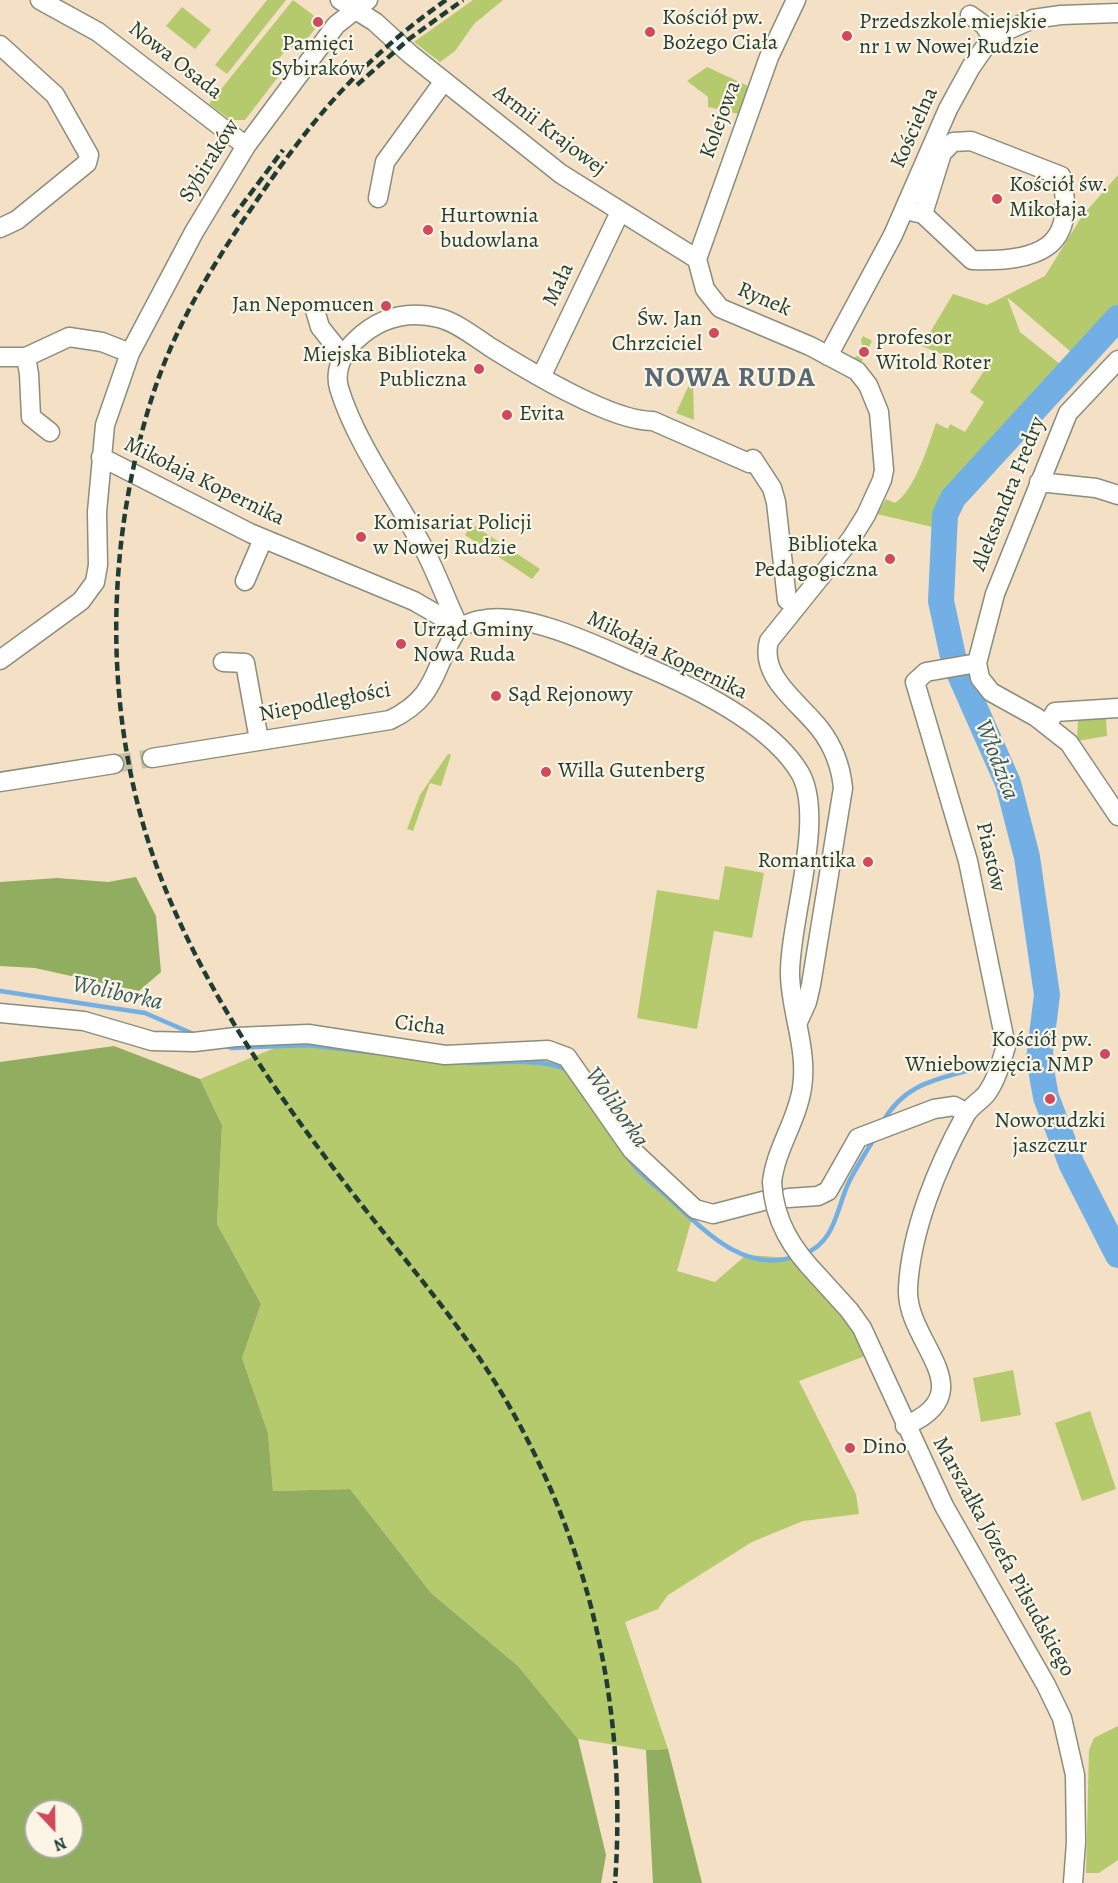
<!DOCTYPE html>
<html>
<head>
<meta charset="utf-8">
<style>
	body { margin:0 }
	#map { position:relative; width:1118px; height:1883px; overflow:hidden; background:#f4e0c4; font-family:Alegreya,serif }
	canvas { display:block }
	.north { position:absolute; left:24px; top:1799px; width:60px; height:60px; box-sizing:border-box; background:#fcf5e5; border:2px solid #a4ab9e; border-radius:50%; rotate:158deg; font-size:16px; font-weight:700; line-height:24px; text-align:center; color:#1f3d34 }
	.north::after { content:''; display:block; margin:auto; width:21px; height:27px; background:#d1495b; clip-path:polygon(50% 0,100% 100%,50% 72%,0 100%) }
</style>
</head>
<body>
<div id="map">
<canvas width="1118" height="1883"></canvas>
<div class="north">N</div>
</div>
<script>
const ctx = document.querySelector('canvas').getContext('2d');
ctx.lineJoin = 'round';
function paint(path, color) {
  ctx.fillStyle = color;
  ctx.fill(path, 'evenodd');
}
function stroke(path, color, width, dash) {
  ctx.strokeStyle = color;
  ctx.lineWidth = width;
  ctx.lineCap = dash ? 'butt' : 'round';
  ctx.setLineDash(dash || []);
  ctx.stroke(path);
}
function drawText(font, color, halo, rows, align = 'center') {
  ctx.font = font + ' Alegreya,serif';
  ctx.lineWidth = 4.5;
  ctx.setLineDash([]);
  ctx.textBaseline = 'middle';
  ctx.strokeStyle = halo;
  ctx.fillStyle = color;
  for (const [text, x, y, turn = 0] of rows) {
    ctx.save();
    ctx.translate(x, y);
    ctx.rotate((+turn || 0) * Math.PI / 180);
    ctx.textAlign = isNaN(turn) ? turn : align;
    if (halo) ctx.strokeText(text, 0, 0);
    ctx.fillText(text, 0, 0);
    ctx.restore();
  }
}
paint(new Path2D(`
	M267,0H286L227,74L215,65Z
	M293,0L321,21L297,52L289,46L270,70L278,77L245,120H231L209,104Z
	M473,0H503L474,24L455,51L440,62L414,42Z
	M182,7L211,30L195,49L166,26Z
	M707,67L748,86L739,114L708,107V97L687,81Z
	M1118,175V318L953,498L945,515V530L877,514L886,499L895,503C915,490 928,446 936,423L948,429L950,424L965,432L984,402L970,392L984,371L922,346L953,294L987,305L1045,276L1082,216ZM1007,297L1070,351L1060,364L1020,332Z
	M863,336L872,341L861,363L852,359L864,352L861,340Z
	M693,384L694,420L676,413L689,385Z
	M472,524L540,569L532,579L465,535Z
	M1106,718L1107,736L1077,741L1078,719Z
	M448,754L451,755L441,786L430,783L413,831L407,829L420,795Z
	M725,866L764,873L752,938L714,931L697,1029L637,1018L657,890L719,900Z
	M308,1034L567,1057L692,1218L677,1271L715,1282L746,1255L792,1258L819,1277L873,1353L799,1381L856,1494L859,1514L803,1521L752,1542L668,1595L658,1609L625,1622L668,1749L646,1750L578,1739L518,1666L431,1593L350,1489L273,1491L268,1433L242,1358L261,1304L217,1224L222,1125L200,1079Z
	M1013,1370L1021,1415L981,1422L973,1378Z
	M1090,1411L1116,1489L1082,1501L1055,1423Z
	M1118,1726V1860L1099,1873H1086L1089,1750L1094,1738Z`), '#b5c96d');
paint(new Path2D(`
	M136,877L156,916L161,972L139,991L35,968L0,966V882L57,878L108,882Z
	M114,1046L200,1079L222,1125L217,1224L261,1304L242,1358L268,1433L273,1491L350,1489L431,1593L518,1666L578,1739L606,1855L601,1883H0V1062ZM36,1811H72V1847H36Z
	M668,1749L702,1883H653L646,1750Z`), '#90ad60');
stroke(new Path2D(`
	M0,991L145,1013L196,1035
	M223,1045L232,1048L307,1045L376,1053
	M1028,1055L1040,1051
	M468,1063C496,1063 545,1057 569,1071
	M882,1123C904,1084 934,1080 974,1069
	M629,1159C639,1174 656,1186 669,1198C703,1229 744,1275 796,1256
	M804,1254C835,1242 836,1211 848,1184C855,1169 865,1154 874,1139`), '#72afe4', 4.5);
stroke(new Path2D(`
	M1118,318L953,498L945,515L941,601L954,661L1008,783L1027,857L1047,995L1040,1051L1042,1075L1046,1097L1072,1165L1118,1255`), '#72afe4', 26);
stroke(new Path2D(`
	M114,764L152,758`), '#c9bfa7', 18, [18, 9]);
const minor = new Path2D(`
	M40,0L98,32L246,146
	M340,0L375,22L410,54L561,174L697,259L705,289L720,308L810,346L857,371L868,385L879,412L884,470L882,480L866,515L851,539L769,641C759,677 800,703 820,729C833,746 841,767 843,788L811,985L807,1002L798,1022
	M970,15L984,25L992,37
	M0,45L55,95L89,155L87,163L17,220L0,228
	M378,198L385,162L444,81
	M905,210L923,214L972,260C1035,262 1079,250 1061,176L971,141L953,142L942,153L923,214
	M697,259L769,57L796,0
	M315,310L320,327L343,356
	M828,356L893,235L948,109L971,67L992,37L1033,19L1061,15L1118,13
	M0,357H26L69,337L102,342L130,353
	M26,357L29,374L31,417L50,432
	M1118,360L1068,413L995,594L977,663L980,678L991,692L1036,717L1069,743L1118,816
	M541,377L620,212
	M101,457L250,533L414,601L459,627C466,625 473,621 481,620C522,610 594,644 632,661C686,683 770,722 800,773C826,818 789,922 790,975C791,1013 808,1049 802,1088C797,1121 776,1148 772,1182
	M1039,482L1096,488L1118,495
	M245,581L263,539
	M459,627C447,602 437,574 424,549C397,498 356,444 339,388C334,370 343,352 356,340C379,318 407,310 439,318C456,322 475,337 490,347C527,370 612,422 653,421L749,463L753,459L772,488L776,502L787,600
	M0,660L81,601L95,582L98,565L97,512L105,425L130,353L194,232L246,146L336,25L368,0
	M223,662L245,663L259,740
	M1047,725L1055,712L1118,708
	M152,758L390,720C440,696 432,666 459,627
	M0,782L114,764
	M0,1013L84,1021L152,1041L194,1042L236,1037L308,1034L445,1055L548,1050L567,1057L632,1150L695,1209L713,1214L763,1201
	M788,1198L818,1196L828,1191L858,1138L934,1109L954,1106L967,1113
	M819,1277L849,1310L862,1328L944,1506L1046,1685L1062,1718L1075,1775L1076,1842L1073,1883
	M905,1426C986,1391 905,1343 908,1288C911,1230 938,1165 965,1116C970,1106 981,1101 987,1093C997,1079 1001,1062 1006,1046L968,861L915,682L926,672L977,663`);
stroke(minor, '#8a8e7c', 21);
stroke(minor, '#fff', 18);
stroke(new Path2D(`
	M446,0C359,62 310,121 251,209C208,272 171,333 149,407C103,560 104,729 161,878C201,981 263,1075 329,1162C390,1245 462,1321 512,1411C594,1557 627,1717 615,1883
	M357,85L409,39L463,0
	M233,217L283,150`), '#1f3d34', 4.5, [9, 4.5]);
const minorBridge = new Path2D(`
	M772,1182C774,1221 792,1249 819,1277`);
stroke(minorBridge, '#8a8e7c', 21, []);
stroke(minorBridge, '#fff', 18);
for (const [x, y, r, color] of [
	[318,22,6,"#d1495b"],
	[650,32,6,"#d1495b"],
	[847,36,6,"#d1495b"],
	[997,199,6,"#d1495b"],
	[428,230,6,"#d1495b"],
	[386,306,6,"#d1495b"],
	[714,333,6,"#d1495b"],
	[864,352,6,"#d1495b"],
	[479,369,6,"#d1495b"],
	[507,415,6,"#d1495b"],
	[361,537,6,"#d1495b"],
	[890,559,6,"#d1495b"],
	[401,644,6,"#d1495b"],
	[496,696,6,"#d1495b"],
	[546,772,6,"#d1495b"],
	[868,862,6,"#d1495b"],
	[1105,1054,6,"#d1495b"],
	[1050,1099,6,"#d1495b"],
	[850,1448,6,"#d1495b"]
]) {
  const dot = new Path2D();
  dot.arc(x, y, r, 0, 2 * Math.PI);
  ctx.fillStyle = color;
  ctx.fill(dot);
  stroke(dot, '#fcf5e5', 2);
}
drawText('22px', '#1f3d34', '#fcf5e5', [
	["Kościół pw.",662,19],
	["Bożego Ciała",662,44],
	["Przedszkole miejskie",859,23],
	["nr 1 w Nowej Rudzie",859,48],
	["Pamięci",318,45,"center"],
	["Sybiraków",318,70,"center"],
	["Kościół św.",1009,186],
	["Mikołaja",1009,211],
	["Hurtownia",440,217],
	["budowlana",440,242],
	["Jan Nepomucen",374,306,"right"],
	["Św. Jan",702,320,"right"],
	["Chrzciciel",702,345,"right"],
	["profesor",876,339],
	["Witold Roter",876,364],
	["Miejska Biblioteka",467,356,"right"],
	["Publiczna",467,381,"right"],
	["Evita",519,415],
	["Komisariat Policji",373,524],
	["w Nowej Rudzie",373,549],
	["Biblioteka",878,546,"right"],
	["Pedagogiczna",878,571,"right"],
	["Urząd Gminy",413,631],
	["Nowa Ruda",413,656],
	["Sąd Rejonowy",508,696],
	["Willa Gutenberg",558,772],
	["Romantika",856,862,"right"],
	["Kościół pw.",1093,1041,"right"],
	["Wniebowzięcia NMP",1093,1066,"right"],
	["Noworudzki",1050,1122,"center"],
	["jaszczur",1050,1147,"center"],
	["Dino",862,1448]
], 'left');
drawText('22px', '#1f3d34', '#fcf5e5', [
	["Nowa Osada",175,61,38],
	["Kolejowa",721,120,-70],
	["Kościelna",915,128,-66],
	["Armii Krajowej",549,131,37],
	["Sybiraków",210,161,-58],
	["Mała",559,285,-65],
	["Rynek",764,300,23],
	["Mikołaja Kopernika",204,482,26],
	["Aleksandra Fredry",1009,494,-68],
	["Mikołaja Kopernika",667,656,26],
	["Niepodległości",325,703,-11],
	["Piastów",990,857,77],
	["Cicha",420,1026,7],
	["Marszałka Józefa Piłsudskiego",1003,1557,61]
]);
drawText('italic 24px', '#345a60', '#fcf5e5', [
	["Włodzica",996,760,69],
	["Woliborka",117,994,12],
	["Woliborka",616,1108,55]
]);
ctx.letterSpacing = '1.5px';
drawText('bold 28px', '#586973', '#fcf5e5', [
	["NOWA RUDA",730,379]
]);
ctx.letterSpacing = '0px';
</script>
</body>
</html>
